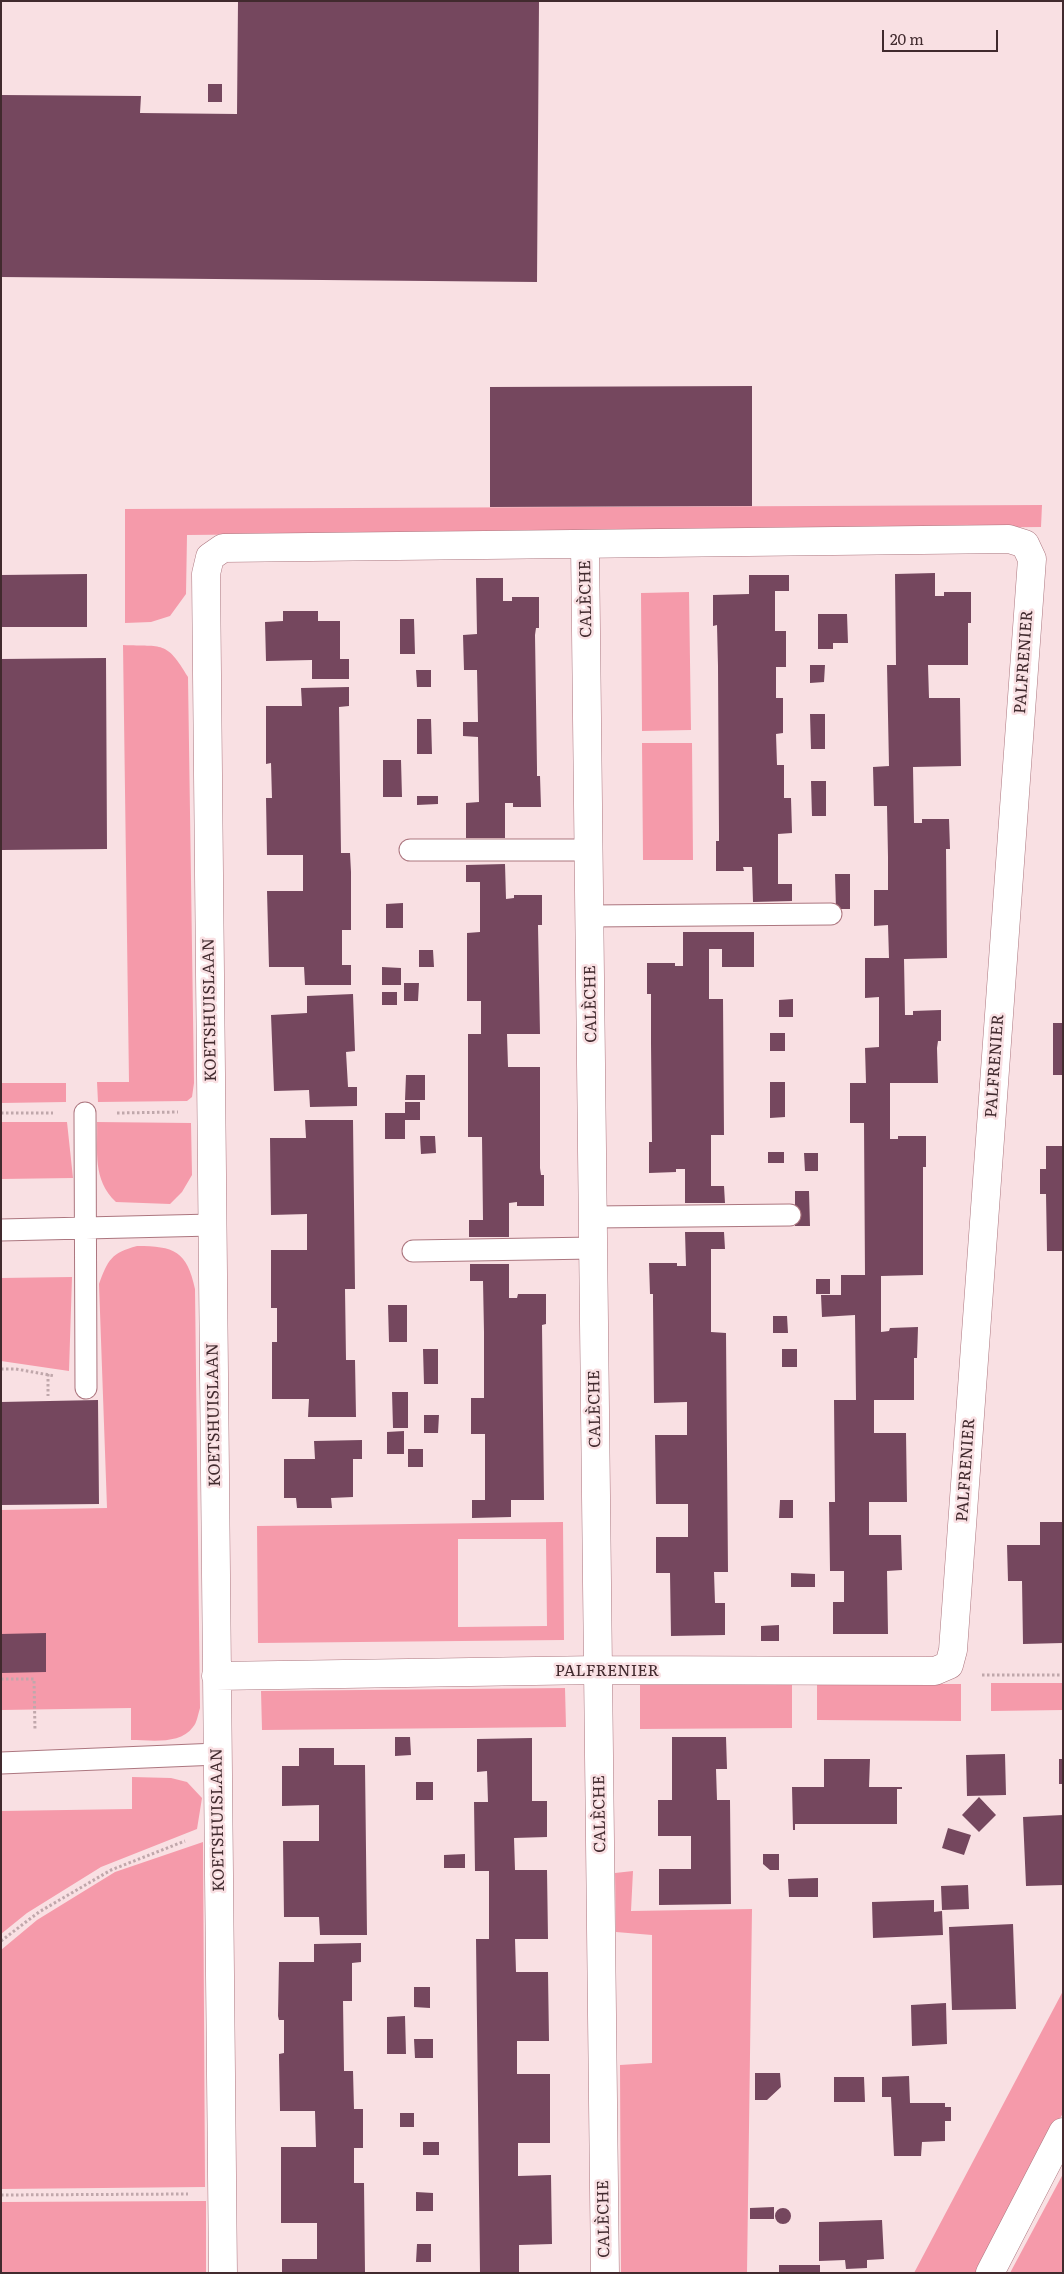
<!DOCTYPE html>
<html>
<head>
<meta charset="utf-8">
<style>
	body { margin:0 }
	#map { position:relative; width:1064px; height:2274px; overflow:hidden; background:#f9e0e3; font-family:Literata,serif }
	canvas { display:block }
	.frame { position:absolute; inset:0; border:2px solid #412a2e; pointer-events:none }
	.scale { position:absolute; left:882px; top:30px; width:116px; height:22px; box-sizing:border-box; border:2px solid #412a2e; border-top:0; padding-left:6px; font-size:15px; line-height:18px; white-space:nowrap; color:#412a2e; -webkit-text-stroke:4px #f9e0e3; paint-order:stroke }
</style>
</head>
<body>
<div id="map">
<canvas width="1064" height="2274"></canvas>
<div class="frame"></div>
<div class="scale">20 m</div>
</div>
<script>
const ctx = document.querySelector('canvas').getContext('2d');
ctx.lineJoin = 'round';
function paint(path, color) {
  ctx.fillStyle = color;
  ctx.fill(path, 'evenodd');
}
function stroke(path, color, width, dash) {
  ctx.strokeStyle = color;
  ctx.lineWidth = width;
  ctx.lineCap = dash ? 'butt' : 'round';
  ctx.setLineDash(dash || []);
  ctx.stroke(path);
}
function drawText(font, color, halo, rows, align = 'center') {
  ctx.font = font + ' Literata,serif';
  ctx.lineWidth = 5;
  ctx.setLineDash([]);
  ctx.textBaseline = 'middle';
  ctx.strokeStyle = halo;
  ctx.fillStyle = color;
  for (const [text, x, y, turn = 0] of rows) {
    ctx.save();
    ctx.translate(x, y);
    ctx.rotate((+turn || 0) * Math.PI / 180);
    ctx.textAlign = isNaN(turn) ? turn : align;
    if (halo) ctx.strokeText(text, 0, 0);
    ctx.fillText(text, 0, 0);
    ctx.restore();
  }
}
paint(new Path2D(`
	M1042,505L1041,527L187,535L186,594L170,616L151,622L125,623V509Z
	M689,592L691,730L642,731L641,593Z
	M123,645C163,647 166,640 188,677L194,1083L192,1097L187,1101L98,1102L97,1082H129Z
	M642,743H692L693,860H643Z
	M1,1083H66V1102L1,1103Z
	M1,1122H67L73,1178L1,1179Z
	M97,1122L191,1123L192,1175L182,1192L170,1204L116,1202C92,1179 98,1152 97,1122Z
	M137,1246C174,1246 187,1251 195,1289L200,1708C198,1714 197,1723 193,1727C180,1745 151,1740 131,1740V1708L1,1710V1510L107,1508L99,1284C108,1260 111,1253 137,1246Z
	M72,1277L69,1371L1,1361V1278Z
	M563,1522L564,1640L258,1643L257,1526ZM458,1539H546L547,1626L458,1627Z
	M991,1683H1063V1710L991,1711Z
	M817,1684H961V1721L817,1720Z
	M640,1685H792V1728L640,1729Z
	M565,1688L566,1727L262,1730L261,1691Z
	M132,1777L171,1778L187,1782L202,1798L197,1829L101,1867L27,1913L1,1934V1811L132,1809Z
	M203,1842L205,2187L1,2189V1950L37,1920L115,1872Z
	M633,1871L631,1911L752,1909L747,2273H621L620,2065L652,2063V1935L616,1932L615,1873Z
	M1063,1991V2113L976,2273H914Z
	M1063,2174V2273H1010Z
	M206,2201V2273H1V2202Z`), '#f59aaa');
paint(new Path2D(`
	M238,1H539L537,282L1,277V95L141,96L140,113L237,114Z
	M208,84H222V102H208Z
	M752,386V506L490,507V387Z
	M935,573V596H944V592H971V623H968V665H928L929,698H960L961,766L913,767L914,823H922V819H949L950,849H946L947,958L904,959L905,1015H913V1011L941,1010V1041H938L937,1048L938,1083H890V1139H898V1136H926V1167H923V1275L881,1276V1332L889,1331L890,1328L918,1327L917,1358H914V1400H874V1433H906L907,1502H869V1535H901L902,1570L887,1571L888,1634H833V1602H844V1571H830L829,1502H835L834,1400H856L855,1315L822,1317L821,1295H841V1275H865L864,1123H850V1083H866L865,1048L879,1047V997L865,998V958H889L888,925L874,926V890H888V857L887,806H874L873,767L889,766L887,665H896L895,574Z
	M87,574V627H1V575Z
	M749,575H789V591H775V631H786V667H776V698H783V733L776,734L777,765H784V798H791L792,833L778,834V884H792V901L753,902L752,867H743L744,871H716V841H719V833L718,666L717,625L713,626V595L749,594Z
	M476,578H503V601H512V597H539V628H536L535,635L537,769V776H540L541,807H513V803H505V838H466V803L479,802L478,737L463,736V722H478L477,670H464L463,635L477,634Z
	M283,611H318V621H340V659H349V679H312V660L266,661L265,622L283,621Z
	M818,614H847L848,643H833V649H818Z
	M400,619H414L415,654H400Z
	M106,658L107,849L1,850V659Z
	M810,665H825L824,682L810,683Z
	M416,670H431V687H417Z
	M349,687V706L339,707L341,853H350L351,872V930H342V965H351V985H305L304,967H269L267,891H303V855H267L266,798H272L271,763L266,764V706H302L301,688Z
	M810,714H825V749H811Z
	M417,719H431L432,754H417Z
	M383,760H401L402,797H383Z
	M811,781H826V816H812Z
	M417,796H438V804L417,805Z
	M505,864L506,899L514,898V895H542V925H538L540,1034H507L508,1067H540V1168L541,1175H544V1206H517V1202L509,1203V1237H469V1220H483L482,1137H468V1034H481V1001H467V933L480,932V882H466V865Z
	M835,874H850V909H836Z
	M403,903V928H386V904Z
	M683,932H754V967H722V949H709V999H723L724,1135H711V1186H724L725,1203H685V1169H676V1172L649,1173V1142H652L651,1043V994H647V963H675V966H683Z
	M419,950H433L434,967H419Z
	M382,967L401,968V985H382Z
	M404,983H419L418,1001H404Z
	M382,992H397V1005H382Z
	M353,994L355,1051L346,1052L348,1087H357V1106L310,1107L309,1090L274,1091L271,1015L307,1013V996Z
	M793,999V1017H779V1000Z
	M1053,1023H1063V1075H1053Z
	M770,1033H785V1051H770Z
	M406,1075H425V1100H405Z
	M770,1082H785V1117L770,1118Z
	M405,1102H420V1120H405V1139H385V1113H405Z
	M305,1120H353L355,1289H345L346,1360H355L356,1417H308L309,1399H272V1342H277V1308H271V1250H307V1214L271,1215L270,1138H306Z
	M420,1136H435L436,1153L421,1154Z
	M1046,1146H1063V1251H1047L1046,1194H1040V1169H1046Z
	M768,1152H784V1163H768Z
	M804,1153H818V1171H805Z
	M795,1191H809L810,1226H795Z
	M685,1232H724L725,1249H711V1332L726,1333L728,1572H714L715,1603H725V1635L671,1636L670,1573H656V1537H688V1504H656L655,1435H687V1402L654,1403L653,1301V1294H650L649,1263H677V1266H686Z
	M470,1264H509V1298H517L518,1294H546V1324L542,1325L544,1500H511V1517L472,1518V1500H485V1434H471V1398H484V1332L483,1281H470Z
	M816,1279H830V1294H816Z
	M388,1305H407V1342H389Z
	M773,1316H787L788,1333H773Z
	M423,1349H438V1384H424Z
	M782,1349H797V1367H782Z
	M392,1392H408V1428H393Z
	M98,1400L99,1504L1,1505V1402Z
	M424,1415H439L438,1433H424Z
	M404,1431V1454H387V1432Z
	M362,1440V1459H353V1497L331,1498L332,1508H297L296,1498H284V1459H315L314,1441Z
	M408,1449H423V1467H408Z
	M780,1500H793V1518H779Z
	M1040,1522H1063V1643L1023,1644L1022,1581H1008L1007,1545H1040Z
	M791,1573L815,1574V1587H791Z
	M779,1625V1641H761V1626Z
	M46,1633V1672L1,1673V1634Z
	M395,1737H410L411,1755L395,1756Z
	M672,1737H726L727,1769H716L717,1800H730L731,1904L659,1905V1869H691V1836H658V1800H672Z
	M532,1738V1801H547V1837L514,1838L515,1870H547L548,1939H515L516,1972H548L549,2041H517V2074H550V2143H518V2176L551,2175L552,2244L519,2245V2273H480L476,1939H489V1871H475L474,1802H488L487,1771L477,1772V1739Z
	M299,1748H334V1765H365L367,1935H320L319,1917H284L283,1841H319V1805L282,1806V1766H299Z
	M1005,1754L1006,1795L967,1796L966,1755Z
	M824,1759H870L869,1787H902V1789H897V1824H795V1830H793L792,1787H824Z
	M1059,1759H1063V1784H1059Z
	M416,1782H433V1800H416Z
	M979,1797L996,1815L979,1832L962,1815Z
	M1063,1815V1885L1026,1886L1023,1817Z
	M948,1828L971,1835L964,1855L942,1848Z
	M465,1854V1868H444V1855Z
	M763,1854H779V1870H770L763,1864Z
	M818,1878V1897H789L788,1879Z
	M968,1885L969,1909L942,1910L941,1886Z
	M934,1900V1912L942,1911L943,1935L873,1938L872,1902Z
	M1013,1924L1016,2009L952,2010L949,1927Z
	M361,1943V1962L352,1963V2001H343L344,2071H353L354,2109H363V2148H354V2183H364L365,2273H282V2259H317V2223H281V2147H316L315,2111H280L279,2057V2054L284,2053V2020H279L278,2016L279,1962H314V1944Z
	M414,1987H430V2008L414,2007Z
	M946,2003L947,2044L912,2046L911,2005Z
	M405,2016L406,2054H387V2017Z
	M414,2039H433V2058H415Z
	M755,2073H780L781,2087L767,2100H755Z
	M909,2076L910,2103H945V2107H951V2121H945V2141L922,2142L921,2156H894L891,2097H882V2077Z
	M834,2077H864L865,2102H834Z
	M400,2113H414V2127H400Z
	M423,2142H439V2155H423Z
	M416,2192L433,2193V2211H416Z
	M774,2207V2219H750V2208Z
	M775 2216a8 8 0 1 1 16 0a8 8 0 1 1-16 0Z
	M882,2220L884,2259L867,2260V2268L846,2269L845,2260L819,2261V2222Z
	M417,2244H431V2262H416Z
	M779,2265H820V2273H779Z`), '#75475e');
const lane = new Path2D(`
	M410,850H589
	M590,916L831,914
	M85,1113L86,1388
	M593,1217L790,1215
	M1,1230L212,1225
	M413,1251L593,1248
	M1,1763L218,1754`);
const street = new Path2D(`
	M585,545L605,2273
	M216,1676L598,1670L935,1671L949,1665L953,1650L1032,559L1025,544L1009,539L223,548L210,557L206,574L223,2273
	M990,2273L1063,2132`);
stroke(lane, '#ac767f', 23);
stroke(street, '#ac767f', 29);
stroke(new Path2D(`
	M1,1113H53
	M117,1113L178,1112
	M1,1369H16L55,1376
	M48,1374V1396
	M982,1675H1063
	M1,1679H34L35,1731
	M1,1941L39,1912L111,1870L185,1841
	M1,2195L188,2194`), '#c0a7ab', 3, [2.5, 2.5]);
stroke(lane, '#fff', 21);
stroke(street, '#fff', 28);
drawText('16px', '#412a2e', '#f9e0e3', [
	["CALÈCHE",586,599,-91],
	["PALFRENIER",1024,662,-86],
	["CALÈCHE",591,1004,-91],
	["KOETSHUISLAAN",210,1010,-91],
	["PALFRENIER",995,1066,-86],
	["CALÈCHE",595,1409,-91],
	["KOETSHUISLAAN",214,1415,-91],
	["PALFRENIER",966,1470,-86],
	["PALFRENIER",607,1671],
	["CALÈCHE",600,1814,-91],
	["KOETSHUISLAAN",218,1820,-91],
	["CALÈCHE",604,2219,-91]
]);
</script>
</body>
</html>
